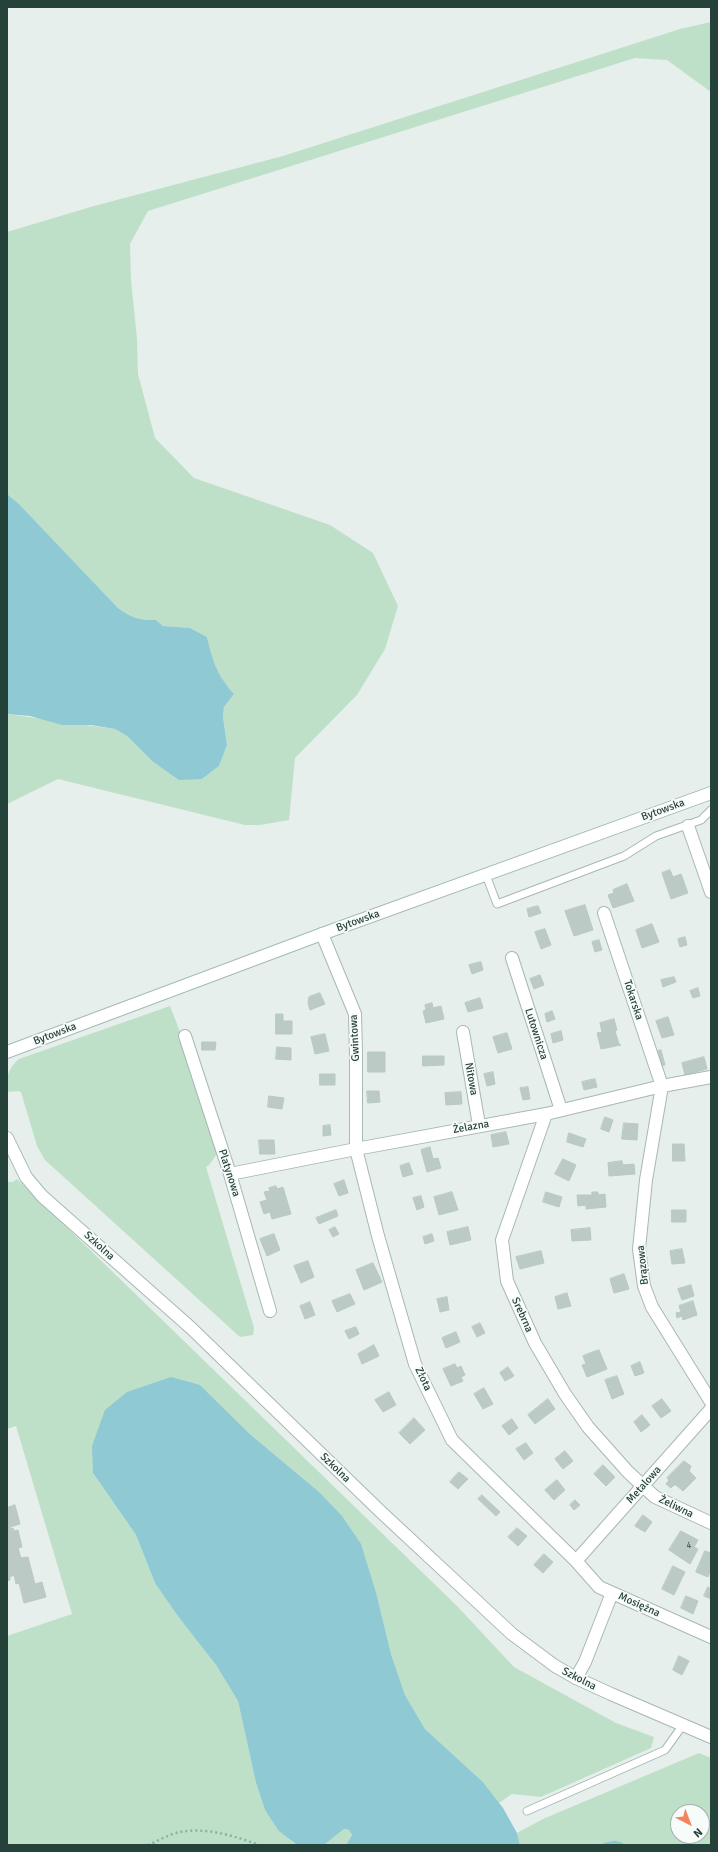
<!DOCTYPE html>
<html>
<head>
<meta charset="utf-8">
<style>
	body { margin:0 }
	#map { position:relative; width:718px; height:1852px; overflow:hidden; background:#e6efeb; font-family:Signika,sans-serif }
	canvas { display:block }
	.frame { position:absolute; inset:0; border:8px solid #24423a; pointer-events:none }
	.north { position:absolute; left:670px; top:1804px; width:40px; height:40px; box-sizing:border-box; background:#f7fbf9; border:1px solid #a3b1ad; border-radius:50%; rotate:138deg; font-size:11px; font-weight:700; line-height:16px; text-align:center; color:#24423a }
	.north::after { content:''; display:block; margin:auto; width:14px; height:18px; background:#f4845f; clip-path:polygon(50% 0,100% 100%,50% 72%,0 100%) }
</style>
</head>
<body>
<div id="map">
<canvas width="718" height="1852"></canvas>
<div class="frame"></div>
<div class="north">N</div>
</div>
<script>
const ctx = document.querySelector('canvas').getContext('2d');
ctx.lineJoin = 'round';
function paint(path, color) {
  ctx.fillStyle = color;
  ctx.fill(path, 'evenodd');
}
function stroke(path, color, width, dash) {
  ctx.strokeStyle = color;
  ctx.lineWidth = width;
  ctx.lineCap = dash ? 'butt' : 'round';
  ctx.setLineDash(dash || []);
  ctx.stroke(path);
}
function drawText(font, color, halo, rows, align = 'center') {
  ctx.font = font + ' Signika,sans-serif';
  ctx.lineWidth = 3.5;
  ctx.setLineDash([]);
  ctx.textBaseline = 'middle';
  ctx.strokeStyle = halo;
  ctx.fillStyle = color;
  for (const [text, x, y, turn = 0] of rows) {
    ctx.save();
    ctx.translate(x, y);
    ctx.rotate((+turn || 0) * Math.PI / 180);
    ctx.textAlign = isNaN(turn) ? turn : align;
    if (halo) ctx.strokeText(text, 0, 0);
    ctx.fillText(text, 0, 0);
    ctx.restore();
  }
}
paint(new Path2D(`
	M711,22V92L667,60L635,58L148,211L130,244L131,280L137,339L138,374L155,438L194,478L330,525L373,553L398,606L385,649L357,695L295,758L289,820L260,825H245L58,779L7,804V714L115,729L127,736L152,761L179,779H202L219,766L227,745L223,717L224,707L234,694C216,674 213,662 207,637L190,628L163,626L156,620C138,620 132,618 118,608L18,503L7,494V232L94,206L283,156L680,29Z
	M170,1006L180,1032L217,1154L209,1165L206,1167L254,1328L253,1335L240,1337L45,1160L37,1146L21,1092L18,1091L8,1092C5,1079 8,1068 19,1059Z
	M17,1179L457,1606L514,1667L616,1723L654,1737L651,1748L541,1797L512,1794L499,1803L483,1782L425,1729L405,1695L391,1654L377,1596L318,1491L251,1435L200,1385L93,1473L136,1535L155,1583L216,1665L238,1701L256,1783L265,1810L292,1842L297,1845H7V1636L72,1614L16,1426L7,1429V1182H13Z
	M699,1753L711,1758V1845H520L517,1833L543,1819ZM678,1812H702V1836H678Z
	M344,1829L349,1830L352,1835L346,1845H324Z`), '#bfe0c8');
paint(new Path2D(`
	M7,494L18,503L118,608C132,618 138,620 156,620L163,626L190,628L207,637C213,662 217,675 234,694L224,707L223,717L227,745L219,766L202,779L179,780L152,761L127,736L115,729L91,725H62L30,716L7,714Z
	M171,1377L200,1385L251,1435L318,1491L342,1516L361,1544L377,1596L391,1654L405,1695L425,1729L483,1782L503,1808L517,1833L520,1845H346L352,1835L349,1830L344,1829L324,1845H297L279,1831L265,1810L256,1783L238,1701L216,1665L178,1616L155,1583L136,1535L93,1473L92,1446L105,1410L127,1392Z`), '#8ec9d4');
stroke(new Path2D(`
	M605,1845L615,1843L621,1845`), '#8ec9d4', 4.5);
const building = new Path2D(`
	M670,870L673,877L681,874L688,893L671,899L662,873Z
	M627,884L634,901L613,908L608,895L614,893L613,890Z
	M585,905L593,930L574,936L565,911Z
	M538,906L541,913L529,917L527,909Z
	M652,924L659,942L642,948L636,930Z
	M545,929L551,945L541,949L535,932Z
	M685,937L687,945L680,947L678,939Z
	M599,940L602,950L595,952L592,942Z
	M481,962L483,970L472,974L469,965Z
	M540,975L544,985L534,989L530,979Z
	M674,977L676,982L663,987L661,980Z
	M698,988L700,996L693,998L690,991Z
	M320,993L325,1004L310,1010L308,1003L309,997Z
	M480,998L483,1008L468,1012L465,1003Z
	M432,1003L433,1008L441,1006L444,1019L426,1023L423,1011L426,1010L425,1005Z
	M552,1011L555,1019L547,1022L545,1014Z
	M276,1014H283V1021H292V1034H276Z
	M668,1017L674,1035L662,1038L656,1021Z
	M614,1019L617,1030L615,1031L619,1044L621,1045L601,1049L597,1033L602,1032L600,1023Z
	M561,1031L563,1040L553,1043L551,1034Z
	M507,1033L512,1049L498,1053L493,1037Z
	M325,1034L329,1051L315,1054L311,1037Z
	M202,1042H216L215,1050H202Z
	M277,1047L291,1048V1060L276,1059Z
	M661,1050L665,1065L658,1067L654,1052Z
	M368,1052H385V1072H368Z
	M423,1056H444V1065L423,1066Z
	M704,1057L707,1069L685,1075L682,1063Z
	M493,1072L495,1084L487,1086L484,1074Z
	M320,1074H335V1085H320Z
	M595,1079L597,1087L584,1090L582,1082Z
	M528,1087L530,1099L523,1100L520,1088Z
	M367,1091H379L380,1102L368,1103Z
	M461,1092L462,1104L446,1105L445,1093Z
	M269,1096L284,1098L282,1109L268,1107Z
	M605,1117L613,1120L609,1132L601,1129Z
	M624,1123L638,1124L637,1140L622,1139Z
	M330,1125L331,1135L323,1136V1126Z
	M506,1132L509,1144L493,1147L491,1135Z
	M569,1133L586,1139L583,1147L567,1142Z
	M259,1140H274L275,1154H260Z
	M673,1144H684L685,1161H673Z
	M430,1147L433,1159L438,1158L441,1168L427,1172L421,1150Z
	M563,1159L576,1165L569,1181L555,1174Z
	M622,1161L623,1165L634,1164L635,1174L609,1176L608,1163Z
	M409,1163L413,1174L403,1177L400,1166Z
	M344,1180L348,1193L339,1196L334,1184Z
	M276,1186L277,1189L283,1187L291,1214L272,1219L270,1212L264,1214L260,1202L267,1200L264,1192L270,1191L269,1188Z
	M452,1192L458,1210L439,1215L434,1197Z
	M546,1192L562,1197L559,1207L543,1202Z
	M592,1192H598V1195L605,1194L606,1207L586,1209V1205L578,1206L577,1195H592Z
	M421,1196L424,1207L417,1210L413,1198Z
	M336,1210L338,1216L319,1224L316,1218Z
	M672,1210H686V1222H672Z
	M335,1227L339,1234L333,1237L329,1230Z
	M468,1227L471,1240L450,1245L447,1232Z
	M590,1228L591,1240L572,1241L571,1230Z
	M274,1234L280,1250L267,1256L260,1239Z
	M432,1234L434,1241L425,1244L423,1237Z
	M682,1249L685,1263L672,1264L670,1251Z
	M541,1251L544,1263L520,1269L516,1257Z
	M308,1261L314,1277L301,1283L294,1266Z
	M373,1263L382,1282L364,1290L356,1270Z
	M624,1274L629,1289L614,1293L610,1279Z
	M691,1285L694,1296L682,1300L678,1289Z
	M567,1293L571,1306L558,1309L555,1297Z
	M350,1294L355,1304L337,1312L332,1301Z
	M447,1297L449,1310L440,1312L437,1299Z
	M693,1301L697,1315L683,1320L682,1316L677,1318L676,1313L681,1312L679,1306Z
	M310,1302L315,1315L305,1319L300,1306Z
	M480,1323L485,1333L477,1337L472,1327Z
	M356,1327L359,1334L349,1339L345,1331Z
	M456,1332L460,1342L446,1348L442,1338Z
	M374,1345L379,1356L362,1364L358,1354Z
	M599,1350L607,1369L587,1377L582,1365L586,1364L583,1356Z
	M640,1362L644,1373L635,1376L631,1366Z
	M455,1364L457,1368L461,1366L465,1375L461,1377L463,1381L451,1386L443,1369Z
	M508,1367L514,1376L505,1381L500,1373Z
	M617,1376L624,1394L612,1399L605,1380Z
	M484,1388L493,1404L483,1409L474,1394Z
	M389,1392L396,1405L383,1412L375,1400Z
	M548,1399L555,1409L535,1424L528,1415Z
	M662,1399L671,1411L661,1418L652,1406Z
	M642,1415L650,1425L641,1432L634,1422Z
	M414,1418L425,1430L410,1444L399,1433Z
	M512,1419L518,1428L509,1435L502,1426Z
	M526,1443L533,1453L524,1460L516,1449Z
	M565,1451L573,1461L563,1469L555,1459Z
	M684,1461L691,1466L689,1471L696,1478L683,1491L676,1485H674L671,1488L666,1484L669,1480L667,1478Z
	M603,1465L615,1477L606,1486L594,1474Z
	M459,1472L468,1479L458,1489L450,1482Z
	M557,1480L565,1490L554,1500L545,1490Z
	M482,1495L500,1512L496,1516L478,1499Z
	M575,1500L580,1505L574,1510L570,1505Z
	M15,1505L20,1524L10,1527L11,1529L13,1528L14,1531L18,1530L22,1547L18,1548L21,1558L28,1557L35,1584L42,1582L46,1597L24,1603L19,1583L16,1584L14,1575L10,1577V1580L7,1581V1508Z
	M643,1515L652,1522L645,1532L635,1526Z
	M517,1528L527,1536L518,1546L508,1537Z
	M681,1531L698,1540L694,1547L698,1549L690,1564L669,1550Z
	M705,1551L711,1553V1569L708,1577L696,1572Z
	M544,1554L553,1562L543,1573L534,1565Z
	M673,1566L685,1572L674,1595L662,1589Z
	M708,1587L711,1589V1599L704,1596Z
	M686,1596L698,1601L693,1614L681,1608Z
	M679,1656L689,1661L682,1675L673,1670Z`);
paint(building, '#bbcac4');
stroke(building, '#b8c9c2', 1);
const service = new Path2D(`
	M486,875L497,904L624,856L656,836L701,820L711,810
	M527,1811L665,1750L683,1725`);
const minor = new Path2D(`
	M688,826L711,892
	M604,913L662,1086L646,1180L639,1249L644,1286L652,1307L711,1402
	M322,934L355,1014L356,1053V1149L378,1236L415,1364L452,1440L576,1561L599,1587L711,1637
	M512,958L561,1110
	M463,1032L479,1125
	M185,1036L230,1174L270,1311
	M546,1114L502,1240L507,1281L535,1343L565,1394L588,1427L628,1472L655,1497L711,1523
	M230,1174L356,1149L546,1114L662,1086L711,1077
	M576,1561L711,1409
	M576,1678L585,1662L612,1593`);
const tertiary = new Path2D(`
	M7,1138L26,1177L42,1196L191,1328L381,1512L512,1634L555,1666L576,1678L611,1694L711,1737`);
const secondary = new Path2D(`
	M7,1052L322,934L711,793`);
stroke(service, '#a8b8b2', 9);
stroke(minor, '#a8b8b2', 14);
stroke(tertiary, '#a8b8b2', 14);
stroke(secondary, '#a4bbb3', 14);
stroke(new Path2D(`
	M148,1845C158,1841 169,1834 180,1832C206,1827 235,1836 259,1845`), '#86b3a5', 2.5, [2, 3]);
stroke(service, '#fff', 7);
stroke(minor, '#fff', 12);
stroke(tertiary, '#fff', 12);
stroke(secondary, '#fff', 12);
drawText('9px', '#4a645c', null, [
	["4",689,1546]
]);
drawText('11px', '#24423a', '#f7fbf9', [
	["Bytowska",663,810,-20],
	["Bytowska",358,921,-20],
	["Tokarska",633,1000,72],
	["Bytowska",55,1034,-21],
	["Lutownicza",536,1034,72],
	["Gwintowa",355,1038,-93],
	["Nitowa",471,1079,80],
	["Żelazna",471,1127,-10],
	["Platynowa",229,1173,72],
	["Szkolna",99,1246,42],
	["Brązowa",643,1265,-96],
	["Srebrna",522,1315,66],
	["Złota",423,1379,65],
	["Szkolna",335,1468,44],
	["Metalowa",644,1485,-48],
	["Żeliwna",676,1507,26],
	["Mosiężna",639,1605,24],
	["Szkolna",579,1679,27]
]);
</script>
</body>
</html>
